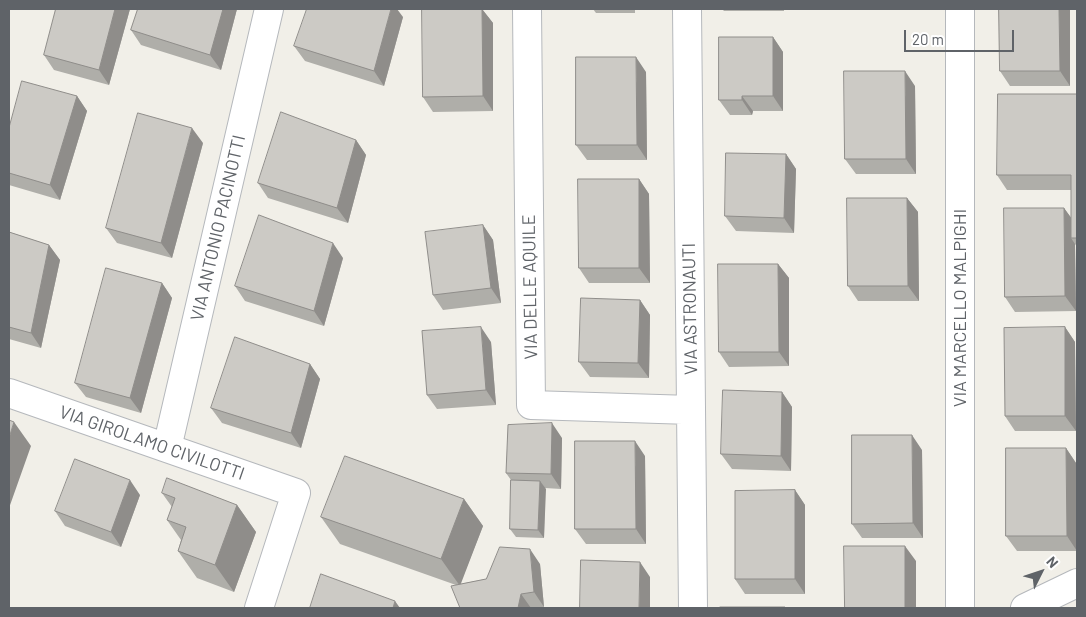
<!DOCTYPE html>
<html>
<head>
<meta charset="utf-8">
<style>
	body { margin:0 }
	#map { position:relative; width:1086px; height:617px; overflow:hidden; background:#f1efe8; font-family:Barlow,sans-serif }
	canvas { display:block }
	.frame { position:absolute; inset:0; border:10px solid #5f6368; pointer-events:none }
	.north { position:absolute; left:1016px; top:547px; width:50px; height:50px; -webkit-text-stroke:4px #fff; paint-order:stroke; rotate:49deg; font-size:14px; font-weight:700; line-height:20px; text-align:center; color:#5f6368 }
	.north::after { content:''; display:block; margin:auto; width:18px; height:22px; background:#5f6368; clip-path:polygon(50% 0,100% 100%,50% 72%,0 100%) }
	.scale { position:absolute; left:904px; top:30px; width:110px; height:22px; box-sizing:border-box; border:2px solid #5f6368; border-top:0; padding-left:6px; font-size:15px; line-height:18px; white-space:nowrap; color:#5f6368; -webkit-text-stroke:4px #fff; paint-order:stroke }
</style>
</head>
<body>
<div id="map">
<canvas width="1086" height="617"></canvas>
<div class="frame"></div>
<div class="north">N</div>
<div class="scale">20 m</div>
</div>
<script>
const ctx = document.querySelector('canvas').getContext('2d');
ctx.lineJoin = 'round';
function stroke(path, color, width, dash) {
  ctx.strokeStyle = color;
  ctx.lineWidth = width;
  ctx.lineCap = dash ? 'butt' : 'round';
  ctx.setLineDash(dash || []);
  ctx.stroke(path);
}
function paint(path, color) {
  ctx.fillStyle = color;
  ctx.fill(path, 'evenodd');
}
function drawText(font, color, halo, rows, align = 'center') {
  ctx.font = font + ' Barlow,sans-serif';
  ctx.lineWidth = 5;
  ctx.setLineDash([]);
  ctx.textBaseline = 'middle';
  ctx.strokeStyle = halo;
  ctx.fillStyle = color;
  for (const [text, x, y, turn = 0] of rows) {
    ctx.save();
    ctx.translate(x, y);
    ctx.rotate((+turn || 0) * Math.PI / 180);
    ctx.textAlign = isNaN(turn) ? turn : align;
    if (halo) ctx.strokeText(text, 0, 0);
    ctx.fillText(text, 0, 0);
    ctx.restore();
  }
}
const minor = new Path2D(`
	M527,9L531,405L691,410
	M687,9L693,608
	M960,9V608
	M9,393L296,493L259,608
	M167,448L269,9
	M1025,608L1077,583`);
stroke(minor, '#b5b8bc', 30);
stroke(minor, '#fff', 28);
paint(new Path2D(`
	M56,9H130L109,85L54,70L44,55Z
	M138,9H237L221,70L141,45L131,30Z
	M482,9L493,23V111L433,112L423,97Z
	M593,9H635V13H596Z
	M722,9H784V11H724Z
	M999,9H1070V86H1010L1000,71Z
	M403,17L384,86L305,61L294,46Z
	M773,37L783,52V111H753L752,115H730L719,100Z
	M646,72L647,160H587L576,145Z
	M915,86L916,174H856L845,159Z
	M1077,94V247L1075,244L1076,311L1015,312L1005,297L1064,208L1071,218V190H1007L997,175Z
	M77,96L87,111L60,200L9,185V128Z
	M356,140L366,155L348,223L268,198L258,183Z
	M203,143L172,258L117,243L106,228Z
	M786,154L796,169L794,233L736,231L725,216Z
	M639,179L649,194L650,283H589L579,268Z
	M907,198L918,212L919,301H858L848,286Z
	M483,225L493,240L501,303L443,310L433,295Z
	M9,232L49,245L60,260L41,348L9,339Z
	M343,258L324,326L245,301L235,286Z
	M778,264L789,278V366L729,367L719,352Z
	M162,283L172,298L141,413L86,397L75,383Z
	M640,300L650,315L649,378L590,377L579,362Z
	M1065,327L1075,342L1076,431H1015L1005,416Z
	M491,342L496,405L437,409L427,395Z
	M310,364L320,379L301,448L222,423L211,408Z
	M782,392L792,407L791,471L732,469L721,454Z
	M562,438L561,489L545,488L544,538L516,537L510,529L511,480L506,473Z
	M1066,448L1076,463L1077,551H1017L1006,536Z
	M922,450L923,538H862L852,524Z
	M645,456L646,544H586L575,529Z
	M795,490L805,505V594H745L735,579Z
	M162,493L237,505L256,532L234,592L197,578L178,551L181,540L167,520L172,507Z
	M140,495L121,547L65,526L55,511Z
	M464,499L483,526L460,584L486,579L540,564L544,607L533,608H460L456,585L340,544L321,517Z`), '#afaea9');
paint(new Path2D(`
	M115,9H130L109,85L99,70Z
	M223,9H237L221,70L210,55Z
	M391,9H397L403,17L384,86L374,71Z
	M482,9L493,23V111L483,96Z
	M1059,9H1070V86L1060,71Z
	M773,37L783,52V111L773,96Z
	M636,57L646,72L647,160L637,145Z
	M905,71L915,86L916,174L906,159Z
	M77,96L87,111L60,200L50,185Z
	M742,96L753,111L752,115L742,100Z
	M192,128L203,143L172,258L161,243Z
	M356,140L366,155L348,223L337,208Z
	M786,154L796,169L794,233L784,218Z
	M639,179L649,194L650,283L639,268Z
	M907,198L918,212L919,301L908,286Z
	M1064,208L1075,223L1071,238L1075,244L1076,311L1065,296Z
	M483,225L493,240L501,303L491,288Z
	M333,243L343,258L324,326L314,311Z
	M49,245L60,260L41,348L31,333Z
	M778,264L789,278V366L779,352Z
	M162,283L172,298L141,413L130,398Z
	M640,300L650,315L649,378L638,363Z
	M481,327L491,342L496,405L486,390Z
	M1065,327L1075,342L1076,431L1065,416Z
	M310,364L320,379L301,448L291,433Z
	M782,392L792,407L791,471L781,456Z
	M14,422L31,446L9,508V438Z
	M552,423L562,438L561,489L551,474Z
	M912,435L922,450L923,538L913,523Z
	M635,441L645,456L646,544L636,529Z
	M1066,448L1076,463L1077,551L1067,536Z
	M130,480L140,495L121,547L111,532Z
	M540,481L546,489L544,538L538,530Z
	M795,490L805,505V594L795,579Z
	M464,499L483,526L460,586L441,559Z
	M237,505L256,532L234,592L215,565Z
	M905,546L916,561V608H905Z
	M530,549L540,564L544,607L534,592Z
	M640,562L650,577V608H639Z
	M521,594L531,608H518Z
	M395,601L400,608H393Z`), '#8f8d8a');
const building = new Path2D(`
	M56,9H115L99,70L44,55Z
	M138,9H223L210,55L131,30Z
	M307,9H391L374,71L294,46Z
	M422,9H482L483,96L423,97Z
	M999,9H1059L1060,71H1000Z
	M719,37H773V96H742V100H719Z
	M576,57H636L637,145H576Z
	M844,71H905L906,159H845Z
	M22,81L77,96L50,185L9,173V128Z
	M998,94H1077V238H1071V175H997Z
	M281,112L356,140L337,208L258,183Z
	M138,113L192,128L161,243L106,228Z
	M726,153L786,154L784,218L725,216Z
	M578,179H639V268H579Z
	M847,198H907L908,286H848Z
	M1004,208H1064L1065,296L1005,297Z
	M259,215L333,243L314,311L235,286Z
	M483,225L491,288L433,295L425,232Z
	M9,232L49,245L31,333L9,327Z
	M718,264H778L779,352H719Z
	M106,268L162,283L130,398L75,383Z
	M581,298L640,300L638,363L579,362Z
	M481,327L486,390L427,395L422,331Z
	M1065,327V416H1005L1004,328Z
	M235,337L310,364L291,433L211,408Z
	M723,390L782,392L781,456L721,454Z
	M9,420L14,422L9,438Z
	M552,423L551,474L506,473L508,425Z
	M852,435H912L913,523L852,524Z
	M575,441H635L636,529H575Z
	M1006,448H1066L1067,536H1006Z
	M345,456L464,499L441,559L321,517Z
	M75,459L130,480L111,532L55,511Z
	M167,478L237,505L215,565L178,551L186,527L167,520L175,498L162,493Z
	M511,480L540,481L538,530L510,529Z
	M795,490V579H735V491Z
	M844,546H905V608H845Z
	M500,547L530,549L534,592L521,594L518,608H460L451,586L486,579Z
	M581,560L640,562L639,608H580Z
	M321,574L395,601L393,608H310Z
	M720,607H785V608H720Z`);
paint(building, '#cccac5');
stroke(building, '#8f8d8a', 1);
drawText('18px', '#5f6368', '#fff', [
	["VIA ANTONIO PACINOTTI",218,228,-77],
	["VIA DELLE AQUILE",530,287,-91],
	["VIA MARCELLO MALPIGHI",960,308,-90],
	["VIA ASTRONAUTI",690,309,-91],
	["VIA GIROLAMO CIVILOTTI",152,443,19]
]);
</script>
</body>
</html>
